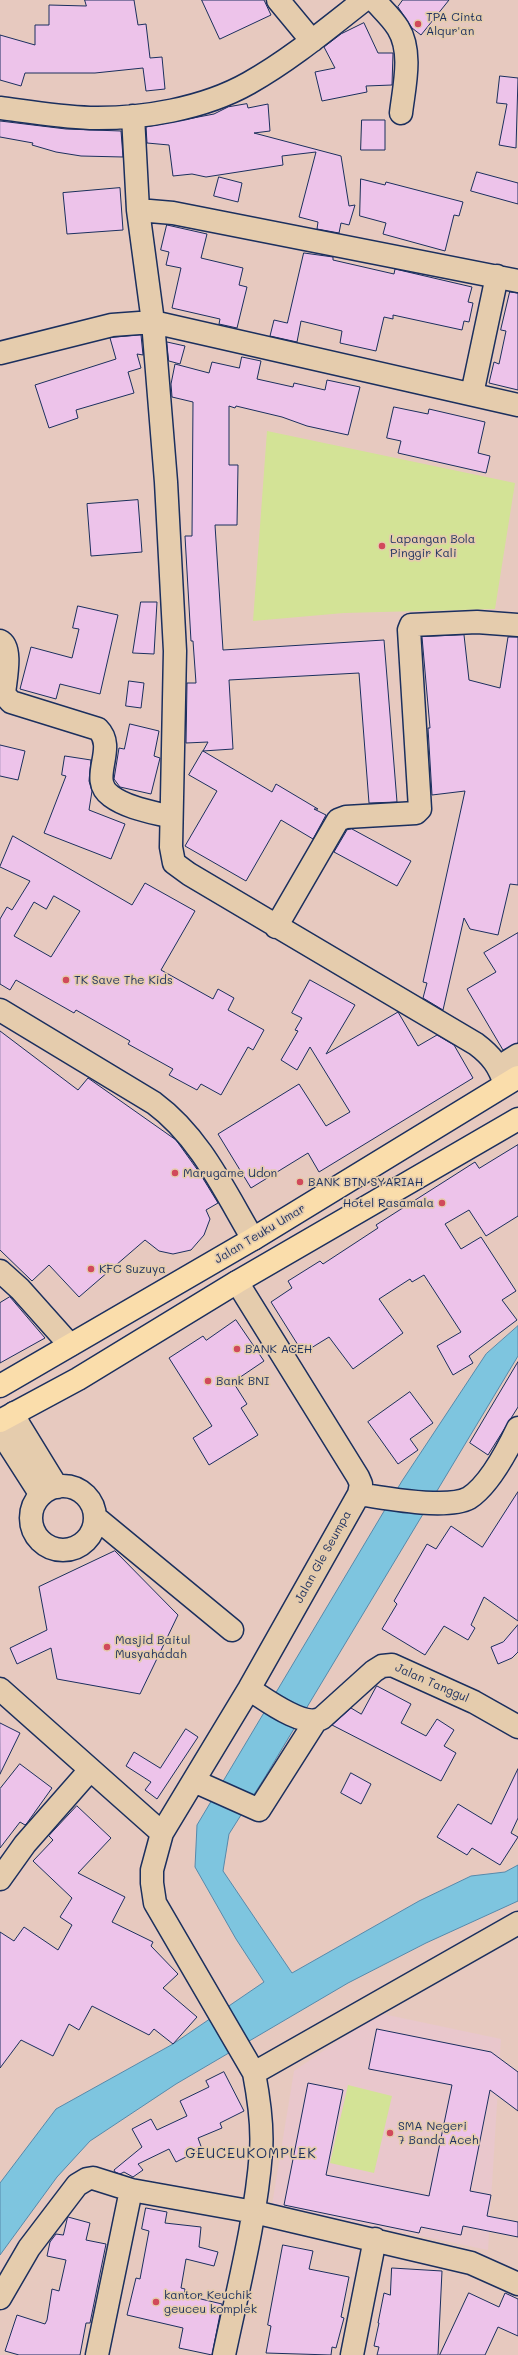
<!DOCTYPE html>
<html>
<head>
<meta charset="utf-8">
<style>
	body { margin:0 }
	canvas { display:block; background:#e7c9bf }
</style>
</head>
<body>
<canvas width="518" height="2355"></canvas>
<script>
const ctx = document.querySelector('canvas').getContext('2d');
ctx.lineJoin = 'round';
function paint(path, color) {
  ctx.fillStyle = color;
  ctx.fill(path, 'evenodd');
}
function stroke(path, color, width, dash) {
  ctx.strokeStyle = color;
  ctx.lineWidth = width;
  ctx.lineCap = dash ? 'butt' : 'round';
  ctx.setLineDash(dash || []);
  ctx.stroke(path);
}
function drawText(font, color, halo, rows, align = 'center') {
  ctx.font = font + ' Mali,sans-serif';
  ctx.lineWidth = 3.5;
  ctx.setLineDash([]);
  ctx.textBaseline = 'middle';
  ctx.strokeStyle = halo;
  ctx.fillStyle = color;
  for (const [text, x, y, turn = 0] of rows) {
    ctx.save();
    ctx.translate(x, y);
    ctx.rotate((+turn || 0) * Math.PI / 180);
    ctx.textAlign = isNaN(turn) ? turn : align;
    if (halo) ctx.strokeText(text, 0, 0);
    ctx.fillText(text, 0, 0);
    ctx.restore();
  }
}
paint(new Path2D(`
	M378,2013L501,2039L488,2250L272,2205L294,2071Z`), '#e9c7cc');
paint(new Path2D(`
	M267,431L515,483L495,609L344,613L253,621Z
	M348,2085L392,2096L374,2173L330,2163Z`), '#d3e396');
const water = new Path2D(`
	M518,1326V1356L265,1777L229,1834L223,1871L292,1973L419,1901L471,1876L505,1872L518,1865V1901L426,1943L348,1983L176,2084L90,2141L57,2177L0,2255V2183L56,2109L173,2044L264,1982L236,1939L195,1867L197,1825L402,1481L486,1354Z`);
paint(water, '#7ec5df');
stroke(water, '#5689ab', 1);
const building = new Path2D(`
	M85,0H134L138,25L146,24L150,58L162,57L165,89L146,91L143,68L95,73H25L21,86L0,80V35L35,45V25H49V5L86,6Z
	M202,0H264L271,15L220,39Z
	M403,0H449L421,35L412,28L398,7Z
	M364,23L378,53H393L392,85L366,86L367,92L322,101L315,72L335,68L324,47L341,34Z
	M500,76L518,78L516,148L499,145L507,104L497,103Z
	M247,104L248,108L268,104L270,131L254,133L341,156L349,206L355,205L349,225L341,223L339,233L317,229L318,222L299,217L316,152L282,156L283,165L206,177L192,174L173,176L169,145L147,143L146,127L214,114L228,107Z
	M362,120H385V150H361Z
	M0,121L66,129L121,131L123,157L81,156L56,152L32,145L33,143L0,137Z
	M477,172L518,183V204L471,191Z
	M219,177L242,183L238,202L214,196Z
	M361,179L385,185L386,182L463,202L459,216L454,215L445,251L383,234L386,223L360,216Z
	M120,188L123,230L67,234L63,193Z
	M167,225L207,234L201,258L243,268L239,285L247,287L237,328L219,324L220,319L172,308L181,268L166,265L169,252L161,250Z
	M304,253L333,257V260L394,274L395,269L472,287L468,302L473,303L469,322L464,321L462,330L393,315V319L384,317L376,351L340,343L342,331L301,321L297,342L270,336L274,320L287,323Z
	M510,292L518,293V390L489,383L494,362L499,364L506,331L501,330Z
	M141,335L143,355L137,354L141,368L128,372L134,393L76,410L78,418L49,428L35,385L116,359L110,338Z
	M167,342L185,346L180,364L169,361Z
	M242,357L261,361L257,379L293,387L294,383L325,390L327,380L360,387L348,435L307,426L282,417L236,406L235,408L229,406V465H238L237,525H215L223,650L384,640L397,802L369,803L359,673L229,680L233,749L203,751L208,742L186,743L187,683H196L193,641H191L185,536H192L193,402L172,397L171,384L175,364L209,373L212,362L239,368Z
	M394,407L428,414L429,409L485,422L478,453L490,456L486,473L398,453L401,441L387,438Z
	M138,500L142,552L91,556L87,504Z
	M141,602H157L154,654L133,653Z
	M78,606L118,615L100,694L60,684L56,699L20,689L31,647L72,658L79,629L73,628Z
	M464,635L469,680L500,688L508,637H518V885L510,884L498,935L470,929L464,918L443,1010L423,998L427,983L423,982L465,791L432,795L428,728H430L422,637Z
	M129,681L144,683L141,708L126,706Z
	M130,724L159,731L154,756L160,758L151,794L120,787L114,779L119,748L124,749Z
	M0,745L25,751L18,780L0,776Z
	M203,751L272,792L276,784L318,809H314L326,815L313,839L281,820L246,881L185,846L217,791L189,775Z
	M65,756L91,760L89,781L92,791L89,810L125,824L111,859L44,833L66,776L62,775Z
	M352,829L411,861L397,886L334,852L347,830Z
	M13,836L132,905L145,883L195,911L161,970L213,999L218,989L234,998L228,1010L264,1030L253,1050L248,1047L221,1095L201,1084L197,1090L169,1075L173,1069L128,1044L130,1041L76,1010L74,1013L16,980L10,990L0,984V919L7,907L12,910L30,881L0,867ZM54,896L80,911L51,957L14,936L34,902L46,909Z
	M518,933V1043L503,1050L467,989L496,972L484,953Z
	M310,980L355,1005L326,1054L398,1012L418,1046L437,1035L454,1045L473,1078L319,1172L308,1153L251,1188L218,1134L299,1084L326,1126L350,1112L310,1047L297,1070L281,1060L298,1031L295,1030L302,1018L292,1013Z
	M0,1031L78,1090L88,1078L176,1140L199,1172L218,1203L206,1210L210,1219L204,1235L191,1250L173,1254L159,1251L145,1240L79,1297L49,1265L32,1281L0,1250Z
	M518,1145V1216L486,1236L469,1210L445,1224L461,1249L481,1237L516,1291L502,1300L517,1320L469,1356L473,1363L453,1375L437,1346L461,1332L424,1275L412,1282L410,1279L379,1299L403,1333L353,1369L329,1337L303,1353L271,1302L292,1288L288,1281L320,1261L323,1264L378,1228L376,1225L475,1162L479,1168Z
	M10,1297L45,1338L0,1363V1303Z
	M236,1320L264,1361L233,1382L247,1404L241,1408L258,1435L209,1465L193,1438L212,1426L169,1358L203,1336L206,1340Z
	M518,1362V1407L488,1455L470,1443Z
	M410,1392L433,1423L410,1439L418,1450L398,1464L368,1422Z
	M518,1492V1621L484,1597L471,1625L475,1628L468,1640L444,1626L425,1655L382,1629L397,1604L394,1601L427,1544L436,1549L451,1526L482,1547Z
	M115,1551L178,1615L140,1694L57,1679L51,1648L17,1664L10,1648L47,1630L39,1587Z
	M518,1625V1652L512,1658L498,1664L491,1647L503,1642Z
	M377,1686L411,1704L401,1723L426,1736L437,1719L454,1730L444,1746L456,1753L441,1781L332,1725L351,1708L361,1714Z
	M0,1723L20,1733L0,1774Z
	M186,1729L198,1737L157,1799L145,1790L151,1782L126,1766L134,1752L160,1768Z
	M20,1764L52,1788L27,1823L25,1825L20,1822L0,1848V1789Z
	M518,1769V1818L511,1833L518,1837L500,1865L472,1848L467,1855L437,1837L458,1804L491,1824Z
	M351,1773L371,1784L361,1804L341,1793Z
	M77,1806L111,1838L78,1873L125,1897L112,1922L153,1942L151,1946L178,1974L163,1988L197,2017L173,2044L154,2029L149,2035L92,2006L79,2030L69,2024L53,2056L21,2040L0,2068V1932L14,1941L24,1927L58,1950L72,1925L60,1917L72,1898L33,1861L53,1840L49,1836Z
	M377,2029L491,2052L518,2072V2111L490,2090L470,2191L491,2195L487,2216L518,2222V2237L463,2226L461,2235L421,2227L419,2233L284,2205L308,2083L343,2090L326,2175L429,2196L452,2085L369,2069Z
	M224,2072L244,2111L220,2123L222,2128L198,2138L202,2149L176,2162L169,2149L138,2164L143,2170L133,2177L124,2172L120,2174L115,2172L114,2170L142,2147L132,2129L151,2119L157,2130L187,2116L180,2101L209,2087L206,2081Z
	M146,2208L167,2212L165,2223L201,2227L199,2247L218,2252L214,2266L186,2259L181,2288L185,2289L184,2295L222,2304L212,2355L179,2348L183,2328L127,2315L136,2278L140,2279L149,2231L142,2229Z
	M68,2217L90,2223L86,2240L106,2244L90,2323H86L80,2355H19L5,2351L17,2315L45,2324L47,2320L52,2289L59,2291L66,2260L47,2256L50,2242L56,2234L63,2235Z
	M283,2245L313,2251L309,2269L349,2277L341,2317L344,2318L336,2348L332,2347L331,2355L266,2353L271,2326L268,2325Z
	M392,2268L442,2271L438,2355H377L379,2347L374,2346L379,2323H378L384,2293L390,2295Z
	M469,2293L499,2307L505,2293L518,2299V2336L498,2327L485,2355H440Z`);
paint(building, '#edc3ea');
stroke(building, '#1b2f5e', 1);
const minor = new Path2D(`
	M278,0L312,41
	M374,0C382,9 392,18 398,28C413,52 404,87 401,113
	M0,108C30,112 60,117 90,118C142,119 203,109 249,83C290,60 327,29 364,0
	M133,116L138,210L153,322L166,482L175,651L171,847L174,863L189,874L476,1044C492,1056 499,1066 505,1084
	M138,210L173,213L518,281
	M0,353L112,325L153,322L518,405
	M472,394L497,276
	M0,641C13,647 5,681 4,694L11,702L98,729C118,749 87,779 111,796C127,808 152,812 171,817
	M276,927L338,820L346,817L416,813L420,809L409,630L411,625L477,622L518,625
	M0,1010L154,1103C200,1137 224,1190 253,1239
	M499,1067L518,1055
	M0,1271L20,1289L70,1345
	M14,1413L19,1425L57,1487
	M0,1431L41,1495
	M31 1518a32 32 0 1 1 64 0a32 32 0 1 1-64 0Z
	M359,1494C384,1498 447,1510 469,1498C489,1485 508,1449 518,1428
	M95,1517L232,1630
	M0,1689L162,1833
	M249,1689C265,1699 304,1729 322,1718L374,1671L382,1666L392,1665L474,1702L518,1727
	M194,1781L259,1810L315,1722
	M0,1879L25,1844L90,1770
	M254,2073L518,1923
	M0,2298L29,2248L77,2185L87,2179L93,2178L131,2190L254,2212L471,2263L518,2284
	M97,2355L131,2190
	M224,2355C238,2288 256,2220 261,2152C263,2126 259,2099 254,2073L155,1903L152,1883V1870L162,1833L249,1689L359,1494L361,1484L358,1477L237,1282
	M352,2355L375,2239`);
const highway = new Path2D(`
	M0,1386L253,1239L518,1077
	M0,1421L78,1379L237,1282L518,1119`);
stroke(minor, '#1b2f5e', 25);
stroke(highway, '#1b2f5e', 25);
stroke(minor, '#e5ccad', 22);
stroke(highway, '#faddab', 22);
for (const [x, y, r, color] of [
	[418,24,4,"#d1495b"],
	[382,546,4,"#d1495b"],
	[66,980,4,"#d1495b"],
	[175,1173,4,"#d1495b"],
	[300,1182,4,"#d1495b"],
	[442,1203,4,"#d1495b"],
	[91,1269,4,"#d1495b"],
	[237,1349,4,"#d1495b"],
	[208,1381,4,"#d1495b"],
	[107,1647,4,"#d1495b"],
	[390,2133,4,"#d1495b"],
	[156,2302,4,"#d1495b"]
]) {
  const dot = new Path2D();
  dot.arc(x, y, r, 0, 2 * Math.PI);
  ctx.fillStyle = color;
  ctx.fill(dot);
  stroke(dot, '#e5ccad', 1.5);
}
drawText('12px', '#1b2f5e', '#e5ccad', [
	["TPA Cinta",426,17],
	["Alqur'an",426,31],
	["Lapangan Bola",390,539],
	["Pinggir Kali",390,553],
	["TK Save The Kids",74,980],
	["Marugame Udon",183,1173],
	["BANK BTN SYARIAH",308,1182],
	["Hotel Rasamala",434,1203,"right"],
	["KFC Suzuya",99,1269],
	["BANK ACEH",245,1349],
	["Bank BNI",216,1381],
	["Masjid Baitul",115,1640],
	["Musyahadah",115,1654],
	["SMA Negeri",398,2126],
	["7 Banda Aceh",398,2140],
	["kantor Keuchik",164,2295],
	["geuceu komplek",164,2309]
], 'left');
drawText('12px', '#1b2f5e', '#e5ccad', [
	["Jalan Teuku Umar",260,1234,-31],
	["Jalan Gle Seumpa",323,1557,-61],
	["Jalan Tanggul",432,1683,24]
]);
ctx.letterSpacing = '1px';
drawText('14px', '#1b2f5e', '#e5ccad', [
	["GEUCEUKOMPLEK",251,2154]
]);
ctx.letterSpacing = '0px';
</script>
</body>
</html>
